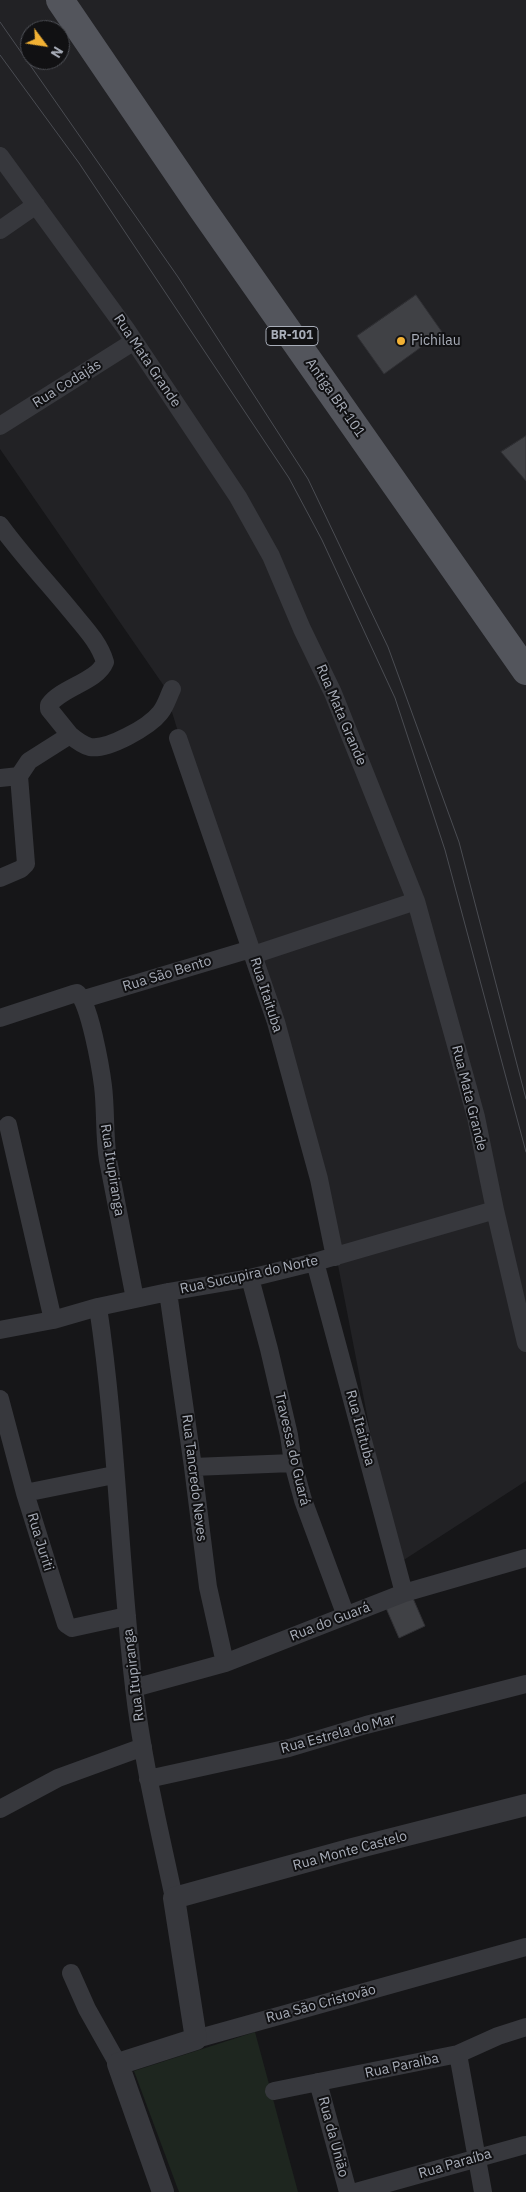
<!DOCTYPE html>
<html>
<head>
<meta charset="utf-8">
<style>
	body { margin:0 }
	#map { position:relative; width:526px; height:2192px; overflow:hidden; background:#161618; font-family:"IBM Plex Sans",sans-serif }
	canvas { display:block }
	.north { position:absolute; left:20px; top:20px; width:50px; height:50px; box-sizing:border-box; background:#111113; border:1px solid #4d4f55; border-radius:50%; rotate:121deg; font-size:14px; font-weight:700; line-height:20px; text-align:center; color:#a8adb8 }
	.north::after { content:''; display:block; margin:auto; width:18px; height:22px; background:#f2b134; clip-path:polygon(50% 0,100% 100%,50% 72%,0 100%) }
</style>
</head>
<body>
<div id="map">
<canvas width="526" height="2192"></canvas>
<div class="north">N</div>
</div>
<script>
const ctx = document.querySelector('canvas').getContext('2d');
ctx.lineJoin = 'round';
function paint(path, color) {
  ctx.fillStyle = color;
  ctx.fill(path, 'evenodd');
}
function stroke(path, color, width, dash) {
  ctx.strokeStyle = color;
  ctx.lineWidth = width;
  ctx.lineCap = dash ? 'butt' : 'round';
  ctx.setLineDash(dash || []);
  ctx.stroke(path);
}
function drawText(font, color, halo, rows, align = 'center') {
  ctx.font = font + ' "IBM Plex Sans",sans-serif';
  ctx.lineWidth = 4;
  ctx.setLineDash([]);
  ctx.textBaseline = 'middle';
  ctx.strokeStyle = halo;
  ctx.fillStyle = color;
  for (const [text, x, y, turn = 0] of rows) {
    ctx.save();
    ctx.translate(x, y);
    ctx.rotate((+turn || 0) * Math.PI / 180);
    ctx.textAlign = isNaN(turn) ? turn : align;
    if (halo) ctx.strokeText(text, 0, 0);
    ctx.fillText(text, 0, 0);
    ctx.restore();
  }
}
paint(new Path2D(`
	M0,0H526V1481L396,1565L332,1234L164,686L0,449ZM30,30H60V60H30Z`), '#222225');
paint(new Path2D(`
	M255,2032L298,2192H179L134,2071Z`), '#1e261f');
const building = new Path2D(`
	M416,295L442,332L384,374L357,336Z
	M526,436V481L501,452Z
	M412,1596L425,1626L399,1638L386,1608Z`);
paint(building, '#404145');
stroke(building, '#303034', 1);
stroke(new Path2D(`
	M0,156L126,329L238,497L271,556L302,629L333,693L416,901L476,1117L495,1210L526,1343
	M0,230L36,205
	M0,426L133,342
	M0,525C22,555 47,582 71,611C84,627 99,642 105,662C97,682 62,687 49,705V709L70,735
	M178,738L276,1022L319,1179L335,1257
	M0,778L19,776
	M0,878L21,869L26,864L19,776L29,761L70,735C76,740 82,745 90,747C108,750 149,727 160,713C166,706 168,697 172,689
	M253,955L416,901
	M84,999L251,949
	M0,1018L73,994L77,993C89,999 101,1070 103,1086C106,1110 104,1135 108,1160L135,1299
	M8,1125L53,1320
	M315,1262L404,1593
	M250,1278L269,1349L289,1435L293,1463L303,1500L346,1616
	M168,1292L193,1467L208,1587L225,1663
	M98,1307C117,1433 119,1561 134,1687C142,1758 159,1828 174,1898
	M0,1330L53,1320L98,1307L168,1292L250,1278L315,1262L495,1210
	M0,1399L25,1493L66,1624L72,1628L127,1616
	M193,1467L293,1463
	M25,1493L114,1475
	M134,1688L225,1663L404,1593L526,1558
	M148,1779L289,1748L366,1725L526,1684
	M0,1809L58,1778L143,1747
	M71,1973L87,2009L118,2064
	M196,2039L526,1947
	M458,2054L483,2192
	M318,2082L348,2192
	M274,2091L458,2054L498,2036L526,2027
	M356,2192L525,2145`), '#37383d', 18);
stroke(new Path2D(`
	M163,2192L118,2064L196,2039L174,1898L352,1849L526,1805`), '#37383d', 22);
stroke(new Path2D(`
	M60,0L201,207L526,671`), '#53555c', 28);
stroke(new Path2D(`
	M0,22L178,277L308,479L388,647L459,842L526,1099
	M0,55L79,163L289,478L322,540L395,698L445,850L526,1152`), '#4a4c52', 1);
for (const [x, y, r, color] of [
	[401,341,5,"#f2b134"]
]) {
  const dot = new Path2D();
  dot.arc(x, y, r, 0, 2 * Math.PI);
  ctx.fillStyle = color;
  ctx.fill(dot);
  stroke(dot, '#111113', 2);
}
for (const [x, y, w] of [
	[292,336,52]
]) {
  const box = new Path2D();
  box.roundRect(x - w / 2, y - 9.5, w, 19, 4);
  ctx.fillStyle = '#111113';
  ctx.fill(box);
  stroke(box, '#a8adb8', 1);
}
drawText('bold 12px', '#a8adb8', null, [
	["BR-101",292,336]
]);
drawText('14px', '#a8adb8', '#111113', [
	["Pichilau",411,341]
], 'left');
drawText('14px', '#a8adb8', '#111113', [
	["Rua Mata Grande",147,361,56],
	["Rua Codajás",67,384,-32],
	["Antiga BR-101",335,398,55],
	["Rua Mata Grande",341,715,67],
	["Rua São Bento",167,974,-17],
	["Rua Itaituba",266,995,72],
	["Rua Mata Grande",469,1098,76],
	["Rua Itupiranga",112,1170,81],
	["Rua Sucupira do Norte",249,1275,-12],
	["Rua Itaituba",360,1428,75],
	["Travessa do Guará",292,1449,77],
	["Rua Tancredo Neves",194,1478,83],
	["Rua Juriti",40,1542,73],
	["Rua do Guará",330,1622,-21],
	["Rua Itupiranga",134,1675,-97],
	["Rua Estrela do Mar",338,1734,-15],
	["Rua Monte Castelo",350,1851,-15],
	["Rua São Cristovão",321,2004,-15],
	["Rua Paraiba",402,2066,-12],
	["Rua da União",333,2137,75],
	["Rua Paraíba",455,2164,-16]
]);
</script>
</body>
</html>
